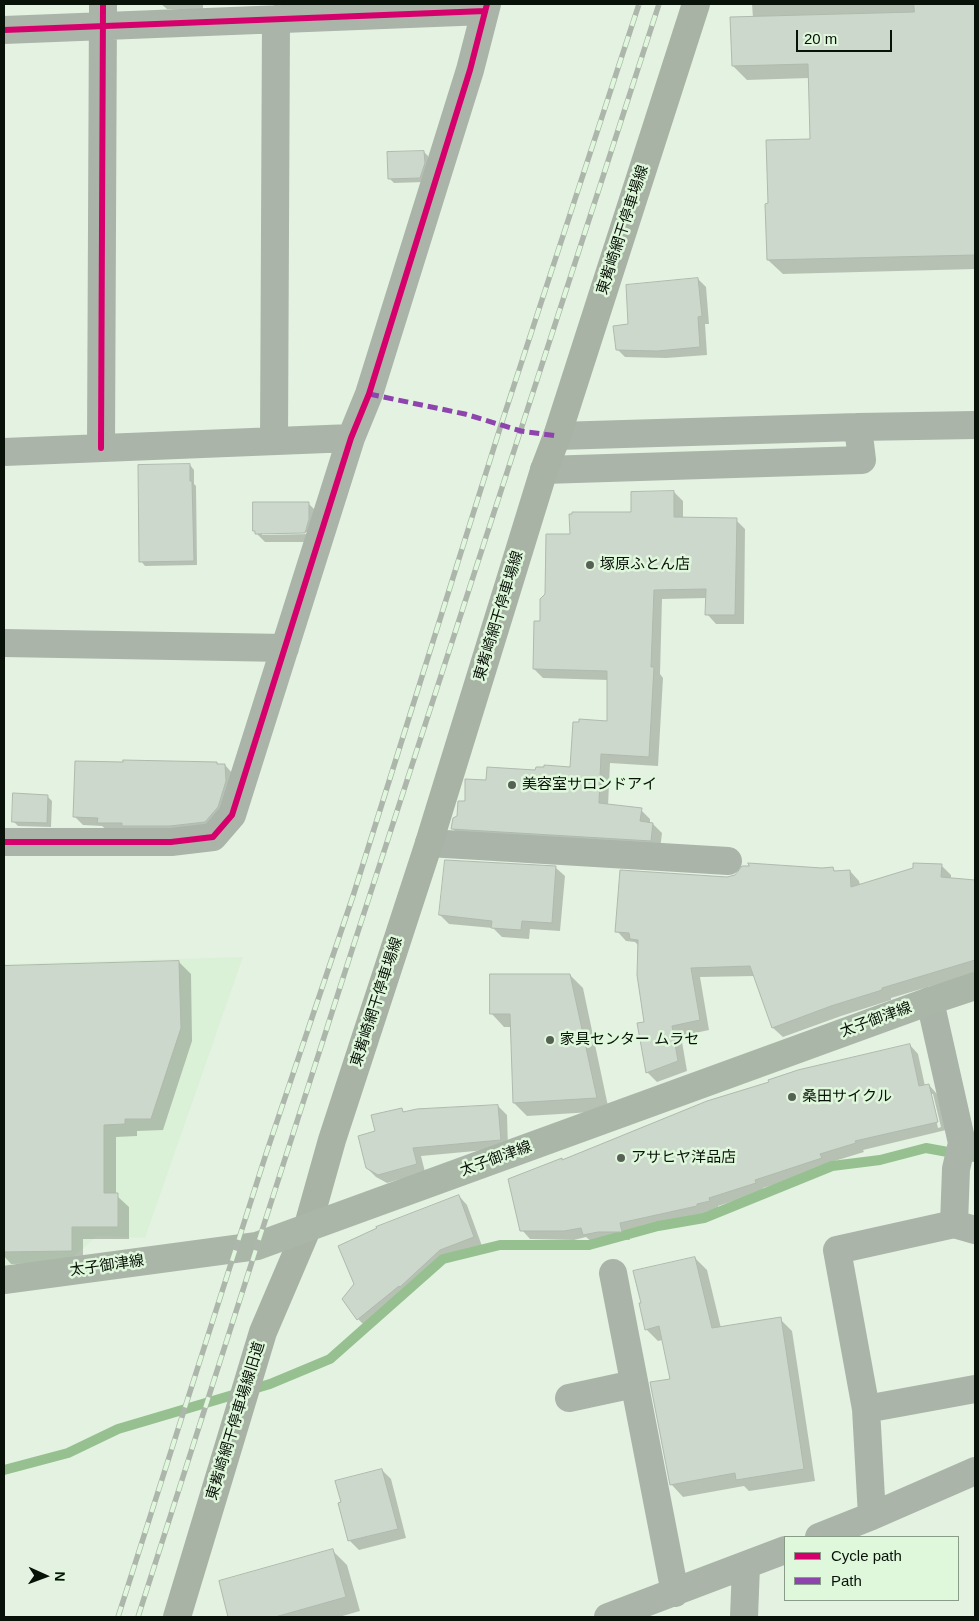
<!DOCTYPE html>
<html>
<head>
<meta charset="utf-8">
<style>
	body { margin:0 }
	#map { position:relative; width:979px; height:1621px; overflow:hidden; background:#e4f2e2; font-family:Helvetica,sans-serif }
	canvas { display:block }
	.frame { position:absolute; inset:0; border:5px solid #091208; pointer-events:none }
	.legend { position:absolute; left:784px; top:1536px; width:175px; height:65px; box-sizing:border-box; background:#dff8dc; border:1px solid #899c87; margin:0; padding:6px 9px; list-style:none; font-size:15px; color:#091208 }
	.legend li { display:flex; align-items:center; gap:10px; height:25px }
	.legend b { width:25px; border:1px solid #899c87 }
	.north { position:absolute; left:20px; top:1551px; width:50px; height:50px; -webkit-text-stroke:4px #dff8dc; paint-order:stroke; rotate:92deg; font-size:14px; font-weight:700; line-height:20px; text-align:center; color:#091208 }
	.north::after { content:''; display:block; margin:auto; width:18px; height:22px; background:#091208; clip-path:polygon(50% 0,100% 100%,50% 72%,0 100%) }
	.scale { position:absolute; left:796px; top:30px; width:96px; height:22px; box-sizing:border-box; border:2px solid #091208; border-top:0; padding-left:6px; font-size:15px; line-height:18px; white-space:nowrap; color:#091208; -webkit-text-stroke:4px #dff8dc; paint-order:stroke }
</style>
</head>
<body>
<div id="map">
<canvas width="979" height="1621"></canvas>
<div class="frame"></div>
<ul class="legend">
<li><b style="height:6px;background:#d6006c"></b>Cycle path</li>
<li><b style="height:6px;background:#8e44ad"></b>Path</li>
</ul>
<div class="north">N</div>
<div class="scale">20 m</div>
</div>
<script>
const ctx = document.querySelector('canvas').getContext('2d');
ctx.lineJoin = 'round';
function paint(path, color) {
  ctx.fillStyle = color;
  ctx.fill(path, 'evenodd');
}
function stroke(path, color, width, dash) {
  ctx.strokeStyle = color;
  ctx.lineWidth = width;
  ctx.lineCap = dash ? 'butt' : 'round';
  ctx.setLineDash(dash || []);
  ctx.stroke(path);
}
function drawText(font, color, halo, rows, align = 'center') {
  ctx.font = font + ' Helvetica,"Noto Sans JP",sans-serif';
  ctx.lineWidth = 5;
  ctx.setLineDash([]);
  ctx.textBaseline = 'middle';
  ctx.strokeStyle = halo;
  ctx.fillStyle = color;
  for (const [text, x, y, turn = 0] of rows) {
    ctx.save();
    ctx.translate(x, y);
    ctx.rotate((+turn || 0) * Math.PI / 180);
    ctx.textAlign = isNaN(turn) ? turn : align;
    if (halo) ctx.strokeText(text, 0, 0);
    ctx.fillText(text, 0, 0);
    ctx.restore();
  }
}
paint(new Path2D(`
	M243,957L145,1238L97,1236L71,1259L4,1268V964Z`), '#dbf1d7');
paint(new Path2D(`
	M161,4H203V10L167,9Z
	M752,4H975V269L783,274L768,260L811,140L809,78L747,80L733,66L753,18Z
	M424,152L428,156V168L424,182L394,183L390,179Z
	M698,279L706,287L709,324H705L707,355L666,358L625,357L617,349L630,325Z
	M190,465L194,470V484L196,486L197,565L145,566L141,561Z
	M674,492L683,501V518L736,520L745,529L744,624H716L707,614V598L662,599L660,674L663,678L658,766L610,763L608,806L641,810L650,819V824H653L662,833L660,850L462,838L452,828L466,802L487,781L537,771L571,768L608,722V680L543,678L534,669L546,594L571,535L632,513Z
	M308,503L317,512L313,542H265L256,533ZM262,532H311V534L262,535Z
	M217,763L219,765H225L233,774L214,830H107L102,826L83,825L75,817Z
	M47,796L52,801L51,827L18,826L14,822Z
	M941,865L951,875V879L975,882V973L891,998V1000L841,1016L783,1037L773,1028L755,976L700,977L709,1030L681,1036L687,1071L657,1082L647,1072L646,1023L639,946L635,942L626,941L617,931L727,878L833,869L836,872L850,871L859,881L860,885Z
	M556,868L565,876L560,931L530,929L529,939L502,937L493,928L449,924L440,915Z
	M179,962L191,974L192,1041L163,1130L137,1131V1136L116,1137V1195L129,1207V1239H83V1263L11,1264L4,1256V967Z
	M570,975L583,988L609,1111L527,1116L514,1103L512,1027H504L491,1013Z
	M910,1045L918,1054L925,1086L929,1085L937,1094L946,1130L863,1150L864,1152L828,1163L830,1167L763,1188L764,1191L718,1206V1210L705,1212V1215L628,1231L630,1240H607L593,1243L586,1237L574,1240L530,1239L522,1230L563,1161ZM930,1094H933L941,1127L938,1128Z
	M498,1106L507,1115L508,1148L421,1156L425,1172L387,1183L376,1177L367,1168L377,1132L402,1110L405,1113Z
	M459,1196L467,1205L482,1246L449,1259L409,1295L408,1294L367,1328L358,1319L343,1299Z
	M695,1258L707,1270L721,1328L780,1319L792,1331L815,1481L749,1491L744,1486L683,1497L671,1484V1380L663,1340L658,1341L646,1329Z
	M382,1470L391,1479L406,1538L359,1550L350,1541L340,1504Z
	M332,1550L347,1565L360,1611L339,1617H229L221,1582Z`), '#0003');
stroke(new Path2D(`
	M4,1470L68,1453L118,1429L270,1384L330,1359L443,1259L500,1245H589L658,1226L704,1218L832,1166L880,1160L926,1148L975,1157`), '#96c08f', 10);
const building = new Path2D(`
	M914,4H975V255L767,260L765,204L768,203L766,140L810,139L808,64L732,66L730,17L914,12Z
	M424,151L425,163L420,178L388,179L387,152Z
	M698,278L702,316L698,317L700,347L657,351L616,350L613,326L628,324L626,285Z
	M190,464V481H192L194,561L139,562L138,465Z
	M674,491V517L737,518L735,615H705L706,589L654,590L651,667H654L649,757L601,754L599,803L642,808L640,821L653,823L651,841L451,829L453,818L457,816L458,801H465V779L486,780L487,767L535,770L536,767H544V765L570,767L573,722H579V719L607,721V671L533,669L534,621H540V599L545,594L546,534H570L569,514H572V512H631V492Z
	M253,502H309V519L305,533L255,534V531H253Z
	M123,760L217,762V764H225L226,781L218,807L205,822L170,826H122V823H97L98,818L73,817L75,761L123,762Z
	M13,793L48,795L47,823L12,822Z
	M445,860L556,866L552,923L522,921L521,930L491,928L492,921L439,915Z
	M748,863L822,868L833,867L834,871L850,870L851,887L913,868V863L942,864L941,877L975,880V960L882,988V990L831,1006L772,1028L750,966L691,968L700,1020L672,1026L678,1061L646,1073L637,1023L644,1022L637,975L638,940L630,939L629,933L615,932L620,870L727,877L735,875L742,866H749Z
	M179,961L181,1028L151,1119H125V1124L104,1125V1193H118V1227H72V1251L4,1252V966Z
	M490,974H570L597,1098L513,1103L510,1014H490Z
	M910,1044L919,1086L929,1084L938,1122L855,1141L856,1143L820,1154L822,1158L755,1180L756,1183L709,1198L710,1201L697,1204V1206L620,1223L622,1232H598L583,1235L581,1228L564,1231H520L508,1179L562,1158V1160L707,1101L769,1082L768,1080L798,1070Z
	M498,1105L501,1140L413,1148L417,1164L378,1175L366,1168L358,1136L375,1131L371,1115L402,1108L403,1112L417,1109Z
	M459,1195L474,1237L440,1250L400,1287L399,1286L357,1320L342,1299L354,1284L338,1246L377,1228L376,1227Z
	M695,1257L712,1328L781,1317L804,1469L736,1480L735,1473L670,1485L650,1382L670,1379L659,1326L645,1330L639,1303H641L633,1271Z
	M382,1469L398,1529L348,1541L338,1503L341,1502L335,1481Z
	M333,1549L346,1597L275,1617H228L219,1581Z`);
paint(building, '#cdd8cc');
stroke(building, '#afb9ad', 1);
stroke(new Path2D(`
	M4,30L485,11
	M557,436L858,427L975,425
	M274,441L276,19
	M101,448L103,4
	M4,452L351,438
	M544,470L862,460L858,427
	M4,643L285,648
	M4,842H171L213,837L232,815L351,438L369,394L470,70L487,4
	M429,843L728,861
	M930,1001L962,1143L956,1169L954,1224
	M613,1273L675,1593
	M569,1398L634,1384
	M866,1409L975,1389
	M872,1516L866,1409L837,1250L954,1224L975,1230
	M819,1537L872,1516L975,1471
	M608,1617L785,1550
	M744,1617L746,1566`), '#aab4a9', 28);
stroke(new Path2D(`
	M177,1617L263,1332L307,1229L332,1140L429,843L544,470L557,436L696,4`), '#a8b3a6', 28);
stroke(new Path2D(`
	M4,1280L257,1246L930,1001L975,986`), '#aab6a8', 28);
const rail = new Path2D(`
	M118,1617L266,1154L353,896L501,425L639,4
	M138,1617L352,950L659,4`);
stroke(rail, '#adb6ab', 5.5);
stroke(rail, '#dff8dc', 4, [11]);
stroke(new Path2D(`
	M369,394L465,414L521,431L557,436`), '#8e44ad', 5, [10, 5]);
stroke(new Path2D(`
	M4,30L485,11
	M101,448L103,4
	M4,842H171L213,837L232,815L351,438L369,394L470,70L487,4`), '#d6006c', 6);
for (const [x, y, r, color] of [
	[590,565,5,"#566054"],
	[512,785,5,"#566054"],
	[550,1040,5,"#566054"],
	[792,1097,5,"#566054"],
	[621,1158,5,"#566054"]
]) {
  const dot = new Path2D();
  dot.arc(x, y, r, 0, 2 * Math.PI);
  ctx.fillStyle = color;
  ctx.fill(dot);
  stroke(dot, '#dff8dc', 2);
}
drawText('15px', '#091208', '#dff8dc', [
	["東觜崎網干停車場線",623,230,-72],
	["東觜崎網干停車場線",499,616,-73],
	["東觜崎網干停車場線",377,1002,-72],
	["太子御津線",876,1020,-20],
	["太子御津線",496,1159,-20],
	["太子御津線",107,1266,-8],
	["東觜崎網干停車場線旧道",236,1421,-73]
]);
drawText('15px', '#091208', '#dff8dc', [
	["塚原ふとん店",600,565],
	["美容室サロンドアイ",522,785],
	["家具センター ムラセ",560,1040],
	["桑田サイクル",802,1097],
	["アサヒヤ洋品店",631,1158]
], 'left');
</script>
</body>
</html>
